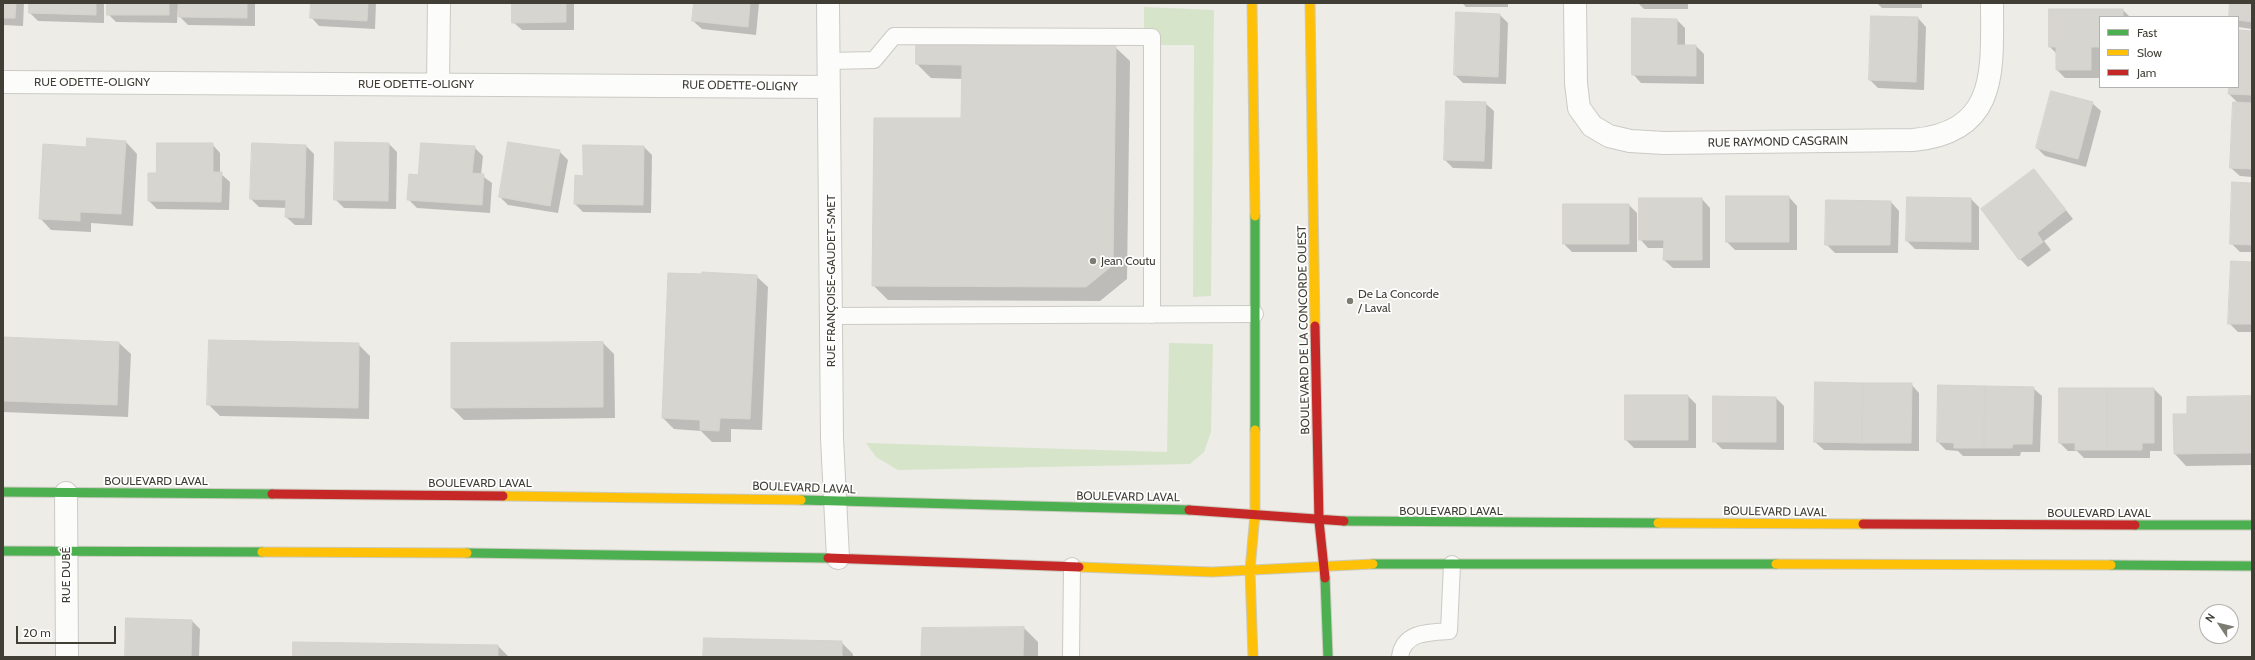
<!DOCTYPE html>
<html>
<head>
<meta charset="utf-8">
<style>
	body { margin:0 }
	#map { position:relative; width:2255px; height:660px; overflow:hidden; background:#edece7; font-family:Cabin,sans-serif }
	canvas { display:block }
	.frame { position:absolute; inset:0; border:4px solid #413f35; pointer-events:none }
	.legend { position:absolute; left:2099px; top:16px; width:140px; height:72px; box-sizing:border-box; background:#fff; border:1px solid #b3b2ae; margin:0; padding:5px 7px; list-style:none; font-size:12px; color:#413f35 }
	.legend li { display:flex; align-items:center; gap:8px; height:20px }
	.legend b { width:20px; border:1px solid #b3b2ae }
	.north { position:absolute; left:2199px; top:604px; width:40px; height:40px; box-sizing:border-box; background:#fff; border:1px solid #b3b2ae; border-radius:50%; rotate:305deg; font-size:11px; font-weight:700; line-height:16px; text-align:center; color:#413f35 }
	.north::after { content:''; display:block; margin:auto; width:14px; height:18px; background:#7d7c73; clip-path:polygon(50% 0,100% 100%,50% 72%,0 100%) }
	.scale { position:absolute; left:16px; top:626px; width:100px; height:18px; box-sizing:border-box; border:2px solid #413f35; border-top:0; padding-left:5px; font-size:12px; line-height:14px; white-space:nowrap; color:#413f35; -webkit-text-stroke:3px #fff; paint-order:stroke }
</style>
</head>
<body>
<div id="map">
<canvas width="2255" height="660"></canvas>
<div class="frame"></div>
<ul class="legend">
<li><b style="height:5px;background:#4caf50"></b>Fast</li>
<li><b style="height:5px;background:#ffc107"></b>Slow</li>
<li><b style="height:5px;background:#c62828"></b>Jam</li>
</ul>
<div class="north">N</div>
<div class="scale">20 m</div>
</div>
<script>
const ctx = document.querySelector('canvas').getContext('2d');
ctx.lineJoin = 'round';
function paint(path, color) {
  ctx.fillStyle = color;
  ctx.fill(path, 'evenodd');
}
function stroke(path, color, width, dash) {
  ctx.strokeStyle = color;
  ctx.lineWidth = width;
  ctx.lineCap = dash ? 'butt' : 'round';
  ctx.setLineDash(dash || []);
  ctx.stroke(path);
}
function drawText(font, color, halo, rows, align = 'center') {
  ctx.font = font + ' Cabin,sans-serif';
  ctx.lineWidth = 3.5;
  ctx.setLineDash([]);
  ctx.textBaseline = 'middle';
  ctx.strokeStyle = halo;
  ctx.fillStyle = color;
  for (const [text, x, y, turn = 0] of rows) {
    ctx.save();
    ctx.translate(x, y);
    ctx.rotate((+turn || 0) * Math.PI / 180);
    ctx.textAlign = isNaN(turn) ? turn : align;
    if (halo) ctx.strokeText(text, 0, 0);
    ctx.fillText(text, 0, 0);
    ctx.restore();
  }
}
paint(new Path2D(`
	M1144,7L1214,10L1211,296L1193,297L1194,45H1157L1144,39Z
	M1169,343L1213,344L1211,432L1204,452L1190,464L898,470L876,457L866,443L1167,452Z`), '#d6e5c9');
paint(new Path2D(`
	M3,3H24L23,26L3,25Z
	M30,3H104V23L38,21L30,13Z
	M108,3H178L177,23L116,22L108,14Z
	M180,3H255V26L188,25L180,17Z
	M312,3H376L375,29L319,26L311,17Z
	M513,3H574V30H522L513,22Z
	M695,3H759L756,35L702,29L693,21Z
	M1462,3H1508V7H1466Z
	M1638,3H1688V9H1644Z
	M1877,3H1922V8H1882Z
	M2231,3H2252V29L2238,27V17H2230Z
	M2050,10H2123L2130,17H2100L2099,78H2065L2057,70V54L2050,47Z
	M1500,15L1508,23L1506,84L1463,83L1455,75Z
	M1872,17L1918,18L1926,27L1924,90L1878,88L1870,80Z
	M1677,20L1685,28V46H1696L1704,54V84L1641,83L1633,74Z
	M2238,31L2252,32V177L2240,176L2231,168L2238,103L2229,94L2230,87H2238Z
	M1115,47L1130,61L1127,279L1100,301L888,300L873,285L962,119V79L931,78L917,64Z
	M1485,103L1494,111L1492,169L1453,168L1445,160Z
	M2092,103L2101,111L2086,167L2045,156L2037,148Z
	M126,142L137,154L133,226L91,223V232L51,230L40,218L87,148Z
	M212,144L220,153V173L230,182L229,210L157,209L149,201L157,174Z
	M389,144L397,152L396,209L344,208L335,199Z
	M306,146L314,154L312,225H295L286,217L287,208L259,207L251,199Z
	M474,147L483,156L481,175L492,183L490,213L417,208L408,199L419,176Z
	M644,147L652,155L651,213L583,212L575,204L584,177Z
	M559,151L568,160L558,213L508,205L500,197Z
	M2034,170L2073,219L2044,241L2051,250L2028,267L2020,259Z
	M2252,184V252H2240L2231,243Z
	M1789,197L1797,206V250H1735L1727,242Z
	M1702,199L1710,208V268H1673L1664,260V248H1648L1640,239Z
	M1971,199L1979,207V250L1915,249L1907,241Z
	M1891,202L1899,211L1898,253H1835L1826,244Z
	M1629,205L1637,213V252H1572L1564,244Z
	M2252,263V332H2238L2229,323Z
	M756,276L768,287L762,430L731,429V442H712L701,431L674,429L663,418Z
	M3,338L119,343L131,354L128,417L3,412Z
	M603,343L614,354L615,418L464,420L452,408Z
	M358,344L370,356L369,419L220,416L208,404Z
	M1911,384L1919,393V451L1824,450L1815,442Z
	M1939,386L2033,388L2042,396L2040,452H2021L2020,456H1963L1958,451L1946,450L1938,442Z
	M2154,389L2162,397V451H2150V458H2084L2077,451H2068L2060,443Z
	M1688,396L1696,404V448H1634L1626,440Z
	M2252,397V465L2186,466L2175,454L2188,415Z
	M1776,398L1784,406V450L1722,449L1714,441Z
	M192,621L200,629L199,657H126Z
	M1024,628L1038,642V657H922Z
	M841,642L853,654V657H704Z
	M498,646L509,657H294Z`), '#0003');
const building = new Path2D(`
	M3,3H16L15,18H3Z
	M29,3H96V15L29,13Z
	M107,3H169V15H107Z
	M179,3H247V18L179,17Z
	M311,3H368L367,21L310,18Z
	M512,3H566V22L512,23Z
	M694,3H750L748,27L692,21Z
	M2230,3H2252V22L2238,20V17H2229Z
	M2049,9H2123V17H2100V47H2091V70H2056V47H2049Z
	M1456,12L1500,14L1498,77L1454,75Z
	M1871,16L1918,17L1916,82L1869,80Z
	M1632,18L1677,19V45H1696V76L1632,75Z
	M2238,30L2252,31V95L2228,94L2229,87H2238Z
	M916,44L1116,46L1113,265L1086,287L872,286L874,118H961L962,65L916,64Z
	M2051,91L2093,102L2078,159L2036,148Z
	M1446,101L1486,102L1484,161L1444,160Z
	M2233,102L2252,103V169L2230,168Z
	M87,138L126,141L121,214L80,212V221L39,219L43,144L86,147Z
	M335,142L389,143L388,201L334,200Z
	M508,142L560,150L550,206L499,197Z
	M157,143H213V172H222L221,202L148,201V173H156Z
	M252,143L306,145L304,218L285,217L286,200L250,199Z
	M421,143L475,146L472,173L484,174L482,205L407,200L409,174L418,175Z
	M583,145L644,146L643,205L574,204L575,175L583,176Z
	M2034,169L2066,210L2037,233L2043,242L2019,260L1981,209Z
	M2232,182L2252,183V245L2230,244Z
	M1726,196H1789V242H1726Z
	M1907,197L1971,198V242L1906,241Z
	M1639,198H1702V260H1663L1664,240H1639Z
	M1826,200L1891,201L1890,245H1825Z
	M1563,204H1629V244H1563Z
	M2231,261L2252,262V324H2228Z
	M702,272L757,275L750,419L720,418L719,431L700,430V420L662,418L668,273L702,274Z
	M3,337L119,342L117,405L3,401Z
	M209,340L359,343L358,408L207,405Z
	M603,342V407L451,408V343Z
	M1815,382L1863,383L1862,443L1814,442Z
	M1863,383H1912L1911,443H1862Z
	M1938,385L1985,386L1984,448H1954V443L1937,442Z
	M1985,386L2034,387L2032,444H2013L2012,448H1984Z
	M2059,388H2107V450H2075V443H2059Z
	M2107,388H2154V443H2142V450H2107Z
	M1625,395H1688V440H1625Z
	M1713,396L1776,397V442H1713Z
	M2252,396V453L2174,454L2173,414H2187V397Z
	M126,618L192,620L191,657H125Z
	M1024,627L1023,657H921L922,628Z
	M704,638L842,641V657H703Z
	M293,642L498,645V657H293Z`);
paint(building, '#d6d5d0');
stroke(building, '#d5d3cd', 1);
const lane = new Path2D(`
	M828,61L874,60L894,36L1152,37V315
	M832,316L1255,314
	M1071,657L1072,566
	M1400,657C1403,632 1429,632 1449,631L1452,564`);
const street = new Path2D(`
	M828,3L832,438L838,558
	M1575,3L1576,83L1579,108L1592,126L1609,136L1630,141L1664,143L1913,140C1999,132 1992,70 1992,3
	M3,82L828,87
	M438,84L439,3
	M66,493L67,657`);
const fast = new Path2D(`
	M1255,216V430
	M3,492L272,494
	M801,500L1189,510
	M1344,521L1658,523
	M2135,525H2252
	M3,551L262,552
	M467,553L828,558
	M1373,564H1776
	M2111,565L2252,566
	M1325,578L1328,657`);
const slow = new Path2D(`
	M1252,3L1255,216
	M1310,3L1315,326
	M503,496L801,500
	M1658,523L1863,524
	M262,552L467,553
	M1776,564L2111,565
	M1079,567L1212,572L1373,564
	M1253,657L1250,570L1255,514V430`);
const jam = new Path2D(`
	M1315,326L1319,521L1325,578
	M272,494L503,496
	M1189,510L1344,521
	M1863,524L2135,525
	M828,558L1079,567`);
stroke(lane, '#cbcac5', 18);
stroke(street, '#cbcac5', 24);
stroke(fast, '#cbcabf', 11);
stroke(slow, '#cbcabf', 11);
stroke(jam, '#cbcabf', 11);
stroke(lane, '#fcfcfb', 16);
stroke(street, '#fcfcfb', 22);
stroke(fast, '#4caf50', 9);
stroke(slow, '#ffc107', 9);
stroke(jam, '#c62828', 9);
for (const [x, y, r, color] of [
	[1093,261,4,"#7d7c73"],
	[1350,301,4,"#7d7c73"]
]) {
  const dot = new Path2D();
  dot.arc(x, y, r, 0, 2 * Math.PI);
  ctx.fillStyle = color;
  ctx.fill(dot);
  stroke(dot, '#fff', 1.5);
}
drawText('12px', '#413f35', '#fff', [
	["RUE ODETTE-OLIGNY",92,82],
	["RUE ODETTE-OLIGNY",416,84],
	["RUE ODETTE-OLIGNY",740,86,1],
	["RUE RAYMOND CASGRAIN",1778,142,-1],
	["RUE FRANÇOISE-GAUDET-SMET",831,281,-90],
	["BOULEVARD DE LA CONCORDE OUEST",1304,330,-91],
	["BOULEVARD LAVAL",156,481],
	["BOULEVARD LAVAL",480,483],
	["BOULEVARD LAVAL",804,488,2],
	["BOULEVARD LAVAL",1128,497,1],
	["BOULEVARD LAVAL",1451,511],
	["BOULEVARD LAVAL",1775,512,1],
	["BOULEVARD LAVAL",2099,513],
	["RUE DUBÉ",66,575,-90]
]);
drawText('12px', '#413f35', '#fff', [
	["Jean Coutu",1101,261],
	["De La Concorde",1358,294],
	["/ Laval",1358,308]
], 'left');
</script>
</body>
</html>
